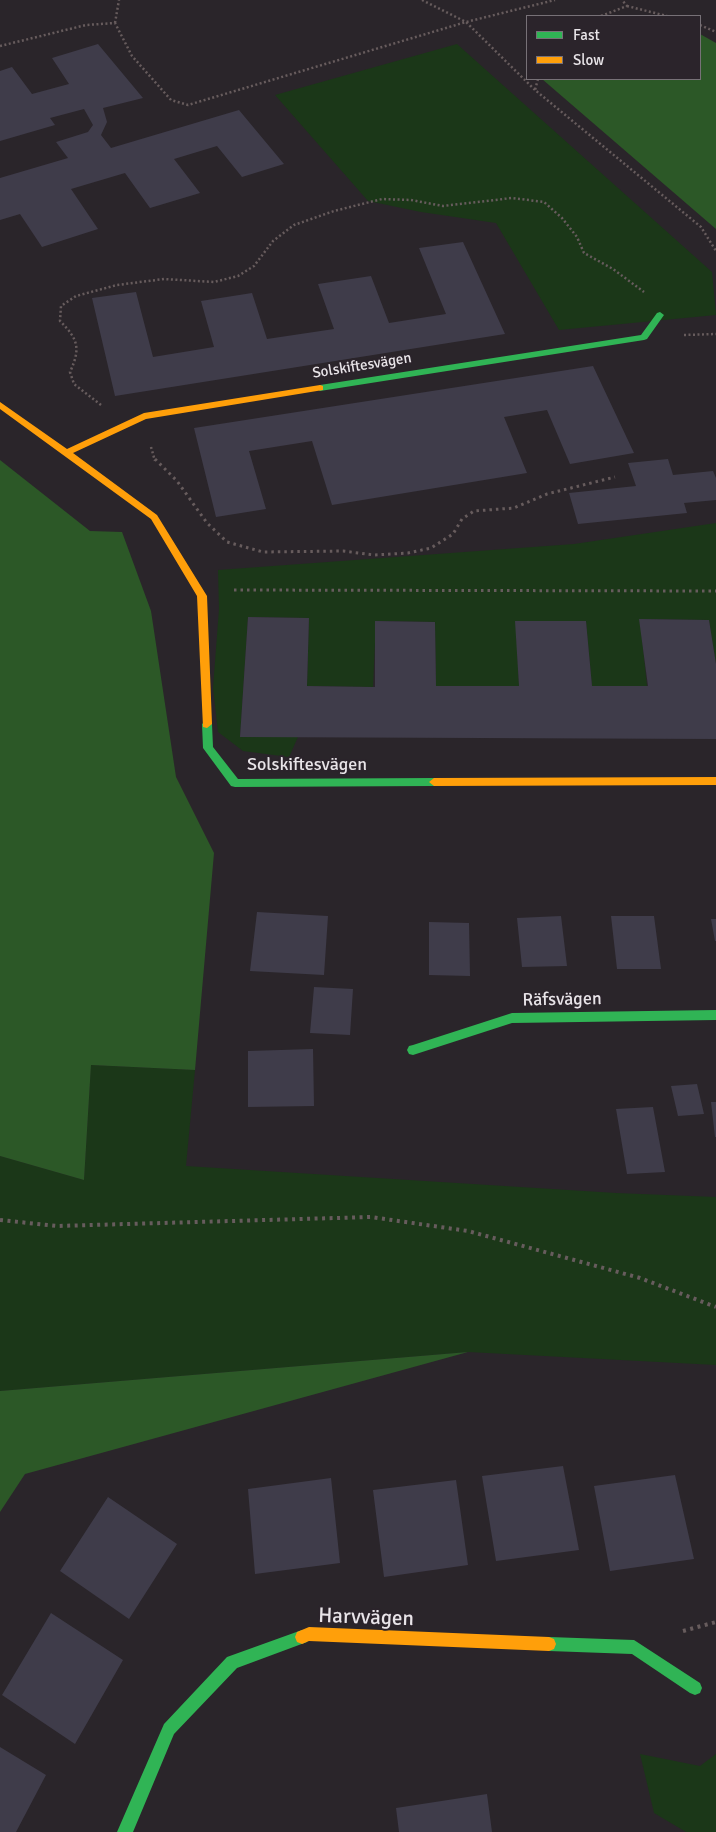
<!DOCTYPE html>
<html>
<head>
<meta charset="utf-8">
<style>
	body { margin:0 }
	#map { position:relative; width:716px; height:1832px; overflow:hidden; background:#2a252a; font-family:Signika,sans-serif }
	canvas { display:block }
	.legend { position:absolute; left:526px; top:15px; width:175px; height:65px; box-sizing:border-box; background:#2b242b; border:1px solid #777177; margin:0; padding:6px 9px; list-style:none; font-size:15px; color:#e8e4e8 }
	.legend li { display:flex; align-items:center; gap:10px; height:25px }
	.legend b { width:25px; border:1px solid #777177 }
</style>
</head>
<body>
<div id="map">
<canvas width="716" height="1832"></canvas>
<ul class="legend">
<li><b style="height:6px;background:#30b455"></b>Fast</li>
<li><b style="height:6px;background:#ff9f0a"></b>Slow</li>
</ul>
</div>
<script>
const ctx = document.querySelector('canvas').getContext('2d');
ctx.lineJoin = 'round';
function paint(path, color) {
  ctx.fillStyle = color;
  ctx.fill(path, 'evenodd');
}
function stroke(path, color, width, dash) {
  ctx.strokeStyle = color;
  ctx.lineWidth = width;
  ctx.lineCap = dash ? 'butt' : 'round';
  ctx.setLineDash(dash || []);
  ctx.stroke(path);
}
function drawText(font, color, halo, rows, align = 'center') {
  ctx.font = font + ' Signika,sans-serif';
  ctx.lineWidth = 4;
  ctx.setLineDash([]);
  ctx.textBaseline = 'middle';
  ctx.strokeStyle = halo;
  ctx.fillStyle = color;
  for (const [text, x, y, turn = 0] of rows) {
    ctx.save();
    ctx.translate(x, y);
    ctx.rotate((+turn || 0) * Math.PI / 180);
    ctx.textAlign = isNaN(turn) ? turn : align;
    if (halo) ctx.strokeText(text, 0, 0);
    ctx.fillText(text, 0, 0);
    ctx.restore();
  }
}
paint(new Path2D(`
	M457,44L712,272L716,315L559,330L496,223L421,212L368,201L275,95Z
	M716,523V664L709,620L640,619L647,686H592L586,621H516L519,686H436L435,622L376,621L373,687L307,686L309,618L248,617L240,736L298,737L289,757L243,751L218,732L213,688L219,609L218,570L574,544Z
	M91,1065L195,1070L186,1166L616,1193L716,1197V1365L468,1352L0,1391V1156L84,1180Z
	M640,1754L700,1766L716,1754V1832H686L654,1813Z`), '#1b3718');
paint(new Path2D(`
	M700,34L716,43V229L542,79H700Z
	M0,460L90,531L122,532L151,611L176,777L214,853L195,1070L91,1065L84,1180L0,1156Z
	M468,1352L25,1474L0,1512V1391Z`), '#2c5827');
paint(new Path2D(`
	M98,44L143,98L103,108L107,122L101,135L111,148L239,110L284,164L242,177L217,146L174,159L200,193L150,208L125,173L71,189L98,229L42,247L20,214L0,220V178L68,158L56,142L88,132L93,125L84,109L50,118L55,125L0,141V71L12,67L32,94L69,84L52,58Z
	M463,242L505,334L115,396L92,298L136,292L153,357L214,347L201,301L252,293L267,339L334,329L318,284L371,276L389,323L446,314L419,248Z
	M593,366L634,453L570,464L547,410L504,417L527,473L332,505L312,441L249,451L266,509L216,517L194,428Z
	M668,459L673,475L713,471L716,478V500L684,503L687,513L578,524L569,493L636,486L628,463Z
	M248,617L309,618L307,686L373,687H375V621L435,622L436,686H519L515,621H586L592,686H648L639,619L709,620L716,664V739L240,737Z
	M257,912L328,916L324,975L250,971Z
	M561,916L567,966L522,967L517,918Z
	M611,916H654L661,969H617Z
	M711,919H716V941H715Z
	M429,922L469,923L470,976L429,975Z
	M314,987L353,989L350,1035L310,1033Z
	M313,1049L314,1106L248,1107V1051Z
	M697,1084L704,1114L678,1116L671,1086Z
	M711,1102H716V1137H715Z
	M653,1107L665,1172L627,1174L616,1109Z
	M563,1466L579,1550L496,1561L482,1476Z
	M675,1475L694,1559L610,1571L594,1486Z
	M331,1478L340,1563L255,1574L248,1489Z
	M456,1480L468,1565L384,1577L373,1490Z
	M108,1497L177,1544L129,1619L60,1571Z
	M51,1613L123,1660L75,1744L2,1695Z
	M0,1747L46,1775L16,1832H0Z
	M487,1794L492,1832H399L396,1808Z`), '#3f3c4a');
stroke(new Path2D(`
	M422,0L466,22L535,90
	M627,6L667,16
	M601,16L627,6L622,0
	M115,23L119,0
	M700,25L716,32
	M0,46L86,25L115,23L132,56L171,100L188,105L466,22L555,0
	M538,79L535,90L701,227L716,251
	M684,335L716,334
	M101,405L74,384L70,372C81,348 78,339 60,321L61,306L76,296L117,285L164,279L214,282L238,276L254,266L273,241L294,225L334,211L382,199L411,200L443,206L512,198L544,202L562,218L577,237L584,253L613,269L644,292
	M151,447L155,461`), '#675c5d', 2.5, [2, 2.5]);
stroke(new Path2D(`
	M155,459L177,481L207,523L227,542L263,552L343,551L374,555L408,553L431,548L453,534L462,519L474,511L514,508L547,494L615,477
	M234,590L716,591`), '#675c5d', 3, [2.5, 4]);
stroke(new Path2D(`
	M0,1220L57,1226L371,1217L468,1231L640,1278L716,1307
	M683,1631L716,1622`), '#675c5d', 4, [3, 4.5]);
paint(new Path2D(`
	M660,312L664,315L647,339L644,340L320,391L316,388L320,385L641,335L657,313Z
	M207,720L212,724L213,747L238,779L434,778L439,782L434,786L235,787L231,786L203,748L202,724Z
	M716,1010V1020L512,1023L413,1055L409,1054L407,1050L409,1046L413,1045L512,1013Z
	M302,1630L307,1632L309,1637L307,1642L237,1668L174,1734L133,1832H117L164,1724L227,1657Z
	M549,1637L634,1640L700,1683L702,1688L700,1693L695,1695L690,1693L632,1654L549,1651L544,1649L542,1644L544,1639Z`), '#30b455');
paint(new Path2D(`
	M320,385L323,386V390L146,419L73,453L157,515L207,596L212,724L207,728L203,727L197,596L151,519L0,409V402L67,449L144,413Z
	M716,777V785L434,786L429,782L434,778Z
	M309,1627L549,1637L554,1639L556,1644L554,1649L549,1651L309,1641L302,1644L297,1642L295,1637L297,1632Z`), '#ff9f0a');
drawText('15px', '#e8e4e8', '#2b242b', [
	["Solskiftesvägen",362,366,-9]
]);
drawText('18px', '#e8e4e8', '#2b242b', [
	["Solskiftesvägen",307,765],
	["Räfsvägen",562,1000,-1]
]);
drawText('21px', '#e8e4e8', '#2b242b', [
	["Harvvägen",366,1618,2]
]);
</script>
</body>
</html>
